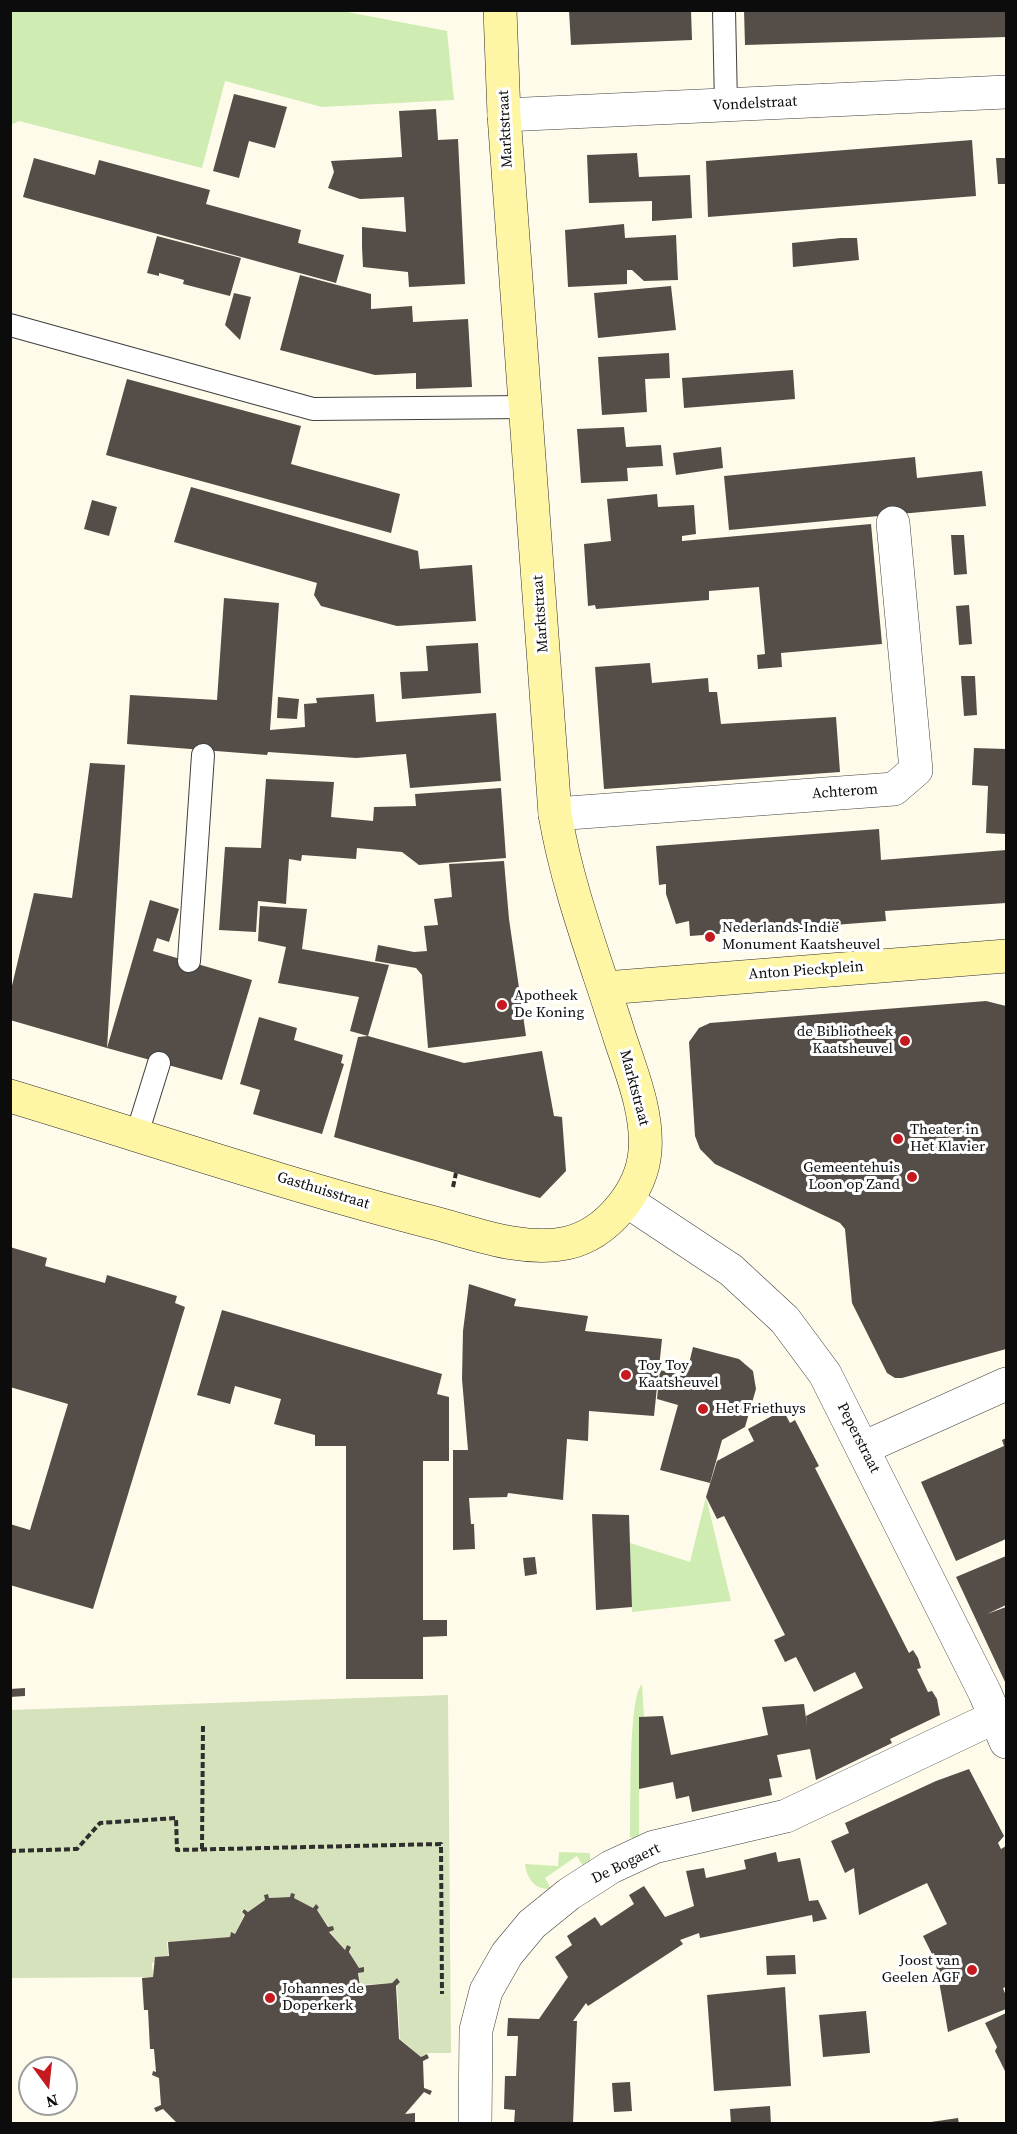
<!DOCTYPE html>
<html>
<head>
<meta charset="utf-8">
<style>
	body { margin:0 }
	#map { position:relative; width:1017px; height:2134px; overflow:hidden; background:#fffbea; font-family:"Source Serif 4",serif }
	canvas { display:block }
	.frame { position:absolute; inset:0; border:12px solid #0c0c0c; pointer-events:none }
	.north { position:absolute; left:18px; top:2056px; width:60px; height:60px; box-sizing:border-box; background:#fff; border:2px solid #9e9e9e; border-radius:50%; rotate:165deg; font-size:16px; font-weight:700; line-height:24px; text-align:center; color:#0c0c0c }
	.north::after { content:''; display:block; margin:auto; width:21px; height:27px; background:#c51a20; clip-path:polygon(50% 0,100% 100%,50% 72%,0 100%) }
</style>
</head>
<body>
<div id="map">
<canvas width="1017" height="2134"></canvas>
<div class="frame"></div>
<div class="north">N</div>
</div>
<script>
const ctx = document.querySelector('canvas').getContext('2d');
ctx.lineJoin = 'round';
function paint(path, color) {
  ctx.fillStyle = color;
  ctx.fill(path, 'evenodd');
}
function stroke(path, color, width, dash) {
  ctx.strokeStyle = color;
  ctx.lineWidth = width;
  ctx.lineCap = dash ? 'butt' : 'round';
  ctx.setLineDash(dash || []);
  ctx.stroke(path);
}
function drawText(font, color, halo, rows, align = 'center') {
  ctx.font = font + ' "Source Serif 4",serif';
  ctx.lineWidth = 6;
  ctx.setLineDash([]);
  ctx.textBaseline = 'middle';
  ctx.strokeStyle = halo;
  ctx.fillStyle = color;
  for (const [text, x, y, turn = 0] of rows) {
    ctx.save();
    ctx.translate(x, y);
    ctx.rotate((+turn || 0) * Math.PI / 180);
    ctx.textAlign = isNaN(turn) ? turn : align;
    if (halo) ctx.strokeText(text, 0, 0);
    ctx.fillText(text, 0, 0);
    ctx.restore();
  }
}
paint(new Path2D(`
	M11,10L342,11L447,31L454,100L322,107L225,81L202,168L19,121L11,125Z
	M706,1497L731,1601L632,1612L630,1543L690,1562Z
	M642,1684L644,1717L639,1718V1837L635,1839L630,1837C631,1812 628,1696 642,1684Z
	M559,1852L590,1853V1863L584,1868L577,1856L545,1878L551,1889C535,1890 527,1879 525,1864L558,1866Z`), '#cfecb2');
paint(new Path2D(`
	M448,1695L451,2053H427L421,2057L400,2039L397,1985L400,1981L397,1978L392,1983L360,1985L359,1972H364V1968H359L350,1952L351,1947L347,1945L345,1950L330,1932L334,1930L333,1927H329L317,1910L319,1906L316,1904L313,1908L294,1898L295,1894L291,1893L290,1897L269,1898L268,1894L264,1895L265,1900L248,1912L244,1908L241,1912L244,1915L235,1934L231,1933L230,1937L167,1942L168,1956L155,1957V1962L152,1963L153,1977L11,1978L10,1710Z`), '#d5e2bb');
paint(new Path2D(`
	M569,10H691L692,40L571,45Z
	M744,10H1006V37L745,45Z
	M234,94L287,107L275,148L249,141L239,178L213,171Z
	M436,109L438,140L458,139L465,284L409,287L408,272L363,267L362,247V227L406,232L404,197L360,199L328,188L334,172L331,161L402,157L399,111Z
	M972,140L976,196L708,217L706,161Z
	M637,153L639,177L690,175L692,218L652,221V201L589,203L587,155Z
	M34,158L95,175L99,160L210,190L206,204L301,230L298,243L344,255L336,283L23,197Z
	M996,158H1006V184H998Z
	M624,224L625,238L676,235L678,280L644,281L632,270H627V284L568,287L565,230Z
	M157,236L241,258L230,296L183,284L184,280L159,273V276L147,273Z
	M841,238H857L859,260L793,267L792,243Z
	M300,275L371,294V309L412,306L413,322L468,319L472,387L416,389V373L375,375L280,350Z
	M671,286L676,330L598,338L594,293Z
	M234,293L251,297L240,340L225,325Z
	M669,353L670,378L645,379L647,412L602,415L598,357Z
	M793,370L795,399L684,408L682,378Z
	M127,379L301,426L291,464L400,494L391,533L106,455Z
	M624,427L626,447L661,445L663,466L627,468L628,481L581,483L577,429Z
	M721,447L723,468L676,475L673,453Z
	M915,457L917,478L982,471L986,506L729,530L724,476Z
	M191,487L418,551L420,569L472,565L476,621L397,626L321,606L314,595L317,583L174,542Z
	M657,494L658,507L694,505L696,534L682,536V541L871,524L882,644L781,653L782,667L758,669L757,655L765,654L759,587L709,591V600L596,609L595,605L588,606L584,544L611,541L607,499Z
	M92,500L117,507L109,536L84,529Z
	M951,535H964L967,574L954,575Z
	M224,598L279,603L270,730L305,727L304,704L317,703L316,698L374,694L376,722L496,713L501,781L410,788L406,754L356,758L268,752L267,755L127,744L130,695L217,700Z
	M969,605L972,644L959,645L956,606Z
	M478,643L481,693L402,699L400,672L428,671L426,646Z
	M650,663L652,683L708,678L709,692H717L721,724L836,717L840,772L604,789L595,667Z
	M961,676H975L977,715L964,716Z
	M278,697L299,699L297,719L277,718Z
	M974,748L1006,749V834L986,833L988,786L972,785Z
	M90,763L125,765L107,1048L150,900L179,909L169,942L157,938L153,951L252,980L222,1080L107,1048L10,1020V994L34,893L72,898Z
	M266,779L334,782L331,817L373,821L374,807L416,806L415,794L501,788L506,858L419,865L402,852L357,848L356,859L302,855L301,861L289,859L286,904L258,901L256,932L219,930L225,847L261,848Z
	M879,829L881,860L1006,850V903L885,911L886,921L690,936L689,921L676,924L666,894V884L659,885L656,846Z
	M504,861L509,919L526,1036L428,1048L422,975L416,968L375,961L378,945L414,952L427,951L424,926L438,925L434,899L452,897L449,864Z
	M260,906L307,909L302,949L389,965L368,1036L464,1063L542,1051L554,1116L562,1117L566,1171L540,1198L334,1137L358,1037L368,1036L350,1031L359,997L278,983L286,947L258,941Z
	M986,1001L1006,1006V1349L902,1378H895L887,1373L852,1303L845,1229L840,1223L715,1164L700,1149L695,1136L689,1042L699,1028L710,1023Z
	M259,1017L297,1028L294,1040L343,1055L341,1063L344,1064L322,1134L253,1114L260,1090L240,1084Z
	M10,1247L47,1258L45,1266L105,1283L107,1275L177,1296L175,1303L185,1307L93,1609L10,1585V1524L30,1530L68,1404L10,1387Z
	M469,1284L516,1299L514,1306L588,1316L585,1331L662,1339L654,1416L589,1411L588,1441L567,1439L563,1500L508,1493L507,1497L469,1498L471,1524H474L475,1549L453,1550V1450H468L462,1379L463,1331Z
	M222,1310L442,1374L437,1394L449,1397V1461H423V1620H447V1636L423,1637V1679H346V1446H315V1435L274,1424L281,1399L235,1386L230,1404L197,1395Z
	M693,1347L739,1359L753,1371L756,1389L745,1427L722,1440L710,1483L660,1470L678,1405L657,1399L660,1370L686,1376Z
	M783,1410L790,1423L795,1420L819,1466L815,1468L909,1653L913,1650L918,1658L921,1668L917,1669L928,1692L932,1691L937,1699L940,1715L890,1739L892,1743L816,1780L810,1749L777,1755L782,1777L769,1779L772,1795L692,1812L689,1796L676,1799L673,1782L639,1789V1717L663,1716L671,1755L768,1735L762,1707L804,1704L807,1725L806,1716L863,1688L855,1672L814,1692L796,1657L785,1662L774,1640L785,1635L724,1516L717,1519L706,1497L717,1461L754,1441L748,1429Z
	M1006,1438V1539L956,1561L921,1482L1004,1446L1002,1440Z
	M592,1514L629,1515L632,1607L596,1610Z
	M1006,1556V1605L987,1614L1006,1607V1684L956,1577Z
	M535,1557L537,1574L525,1576L523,1558Z
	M25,1688V1696L10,1697V1689Z
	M969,1769L1004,1836L998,1843L1001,1849L1006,1846V1987L1003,1988L1006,1996V2009L948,2032L934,1953L932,1954L923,1936L947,1924L927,1883L859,1915L854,1868L845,1873L831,1841L849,1833L845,1823L936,1781Z
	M776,1852L778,1862L800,1858L809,1901L818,1900L827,1919L813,1922L812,1915L700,1938L699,1933L680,1940L683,1944L588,2006L586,2003L573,2021H577L573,2124H514L515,2110L504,2109L505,2076H516L518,2036H507L508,2018L539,2019L568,1977L555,1957L572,1945L567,1936L595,1917L601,1926L634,1904L629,1895L644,1886L665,1917L694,1906L686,1871L704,1868L706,1878L746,1869L744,1860Z
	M291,1893L295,1894L294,1898L313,1908L316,1904L319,1907L317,1910L328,1927L333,1926L334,1930L329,1932L345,1950L347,1945L351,1947L349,1952L359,1968L364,1967V1972L358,1973L360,1986L392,1983L397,1978L400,1982L396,1986L399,2039L421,2057L427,2054L429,2058L423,2061L424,2088L432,2091L430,2095L424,2092L405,2114L415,2113V2124H178L163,2109L156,2112L154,2108L161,2105L159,2078L152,2075L153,2071L156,2072L154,2049H150L148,2010H144L142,1978L153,1977L155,1957L169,1956L168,1942L230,1937L231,1932L235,1934L245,1915L242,1912L244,1909L248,1912L265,1900L264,1895L268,1894L269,1898L290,1897Z
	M795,1955L796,1974L767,1975L766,1956Z
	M785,1987L791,2086L714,2091L707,1995Z
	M866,2011L870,2053L823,2057L819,2015Z
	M1006,2013V2073L995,2051L997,2047L985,2023Z
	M630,2082L632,2111L614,2112L612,2083Z
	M770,2106L771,2124H731L730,2109Z
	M958,2118L959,2124H931V2122Z`), '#554d47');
const lane = new Path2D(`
	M724,10L726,105
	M10,325L313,409L524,407
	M189,961L203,755
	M137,1134L159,1063`);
const street = new Path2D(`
	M504,115L1006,92
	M555,814L894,789L916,770L893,523
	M627,1201L731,1270L785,1320L825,1374L985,1693L1006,1742
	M863,1448L1006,1384
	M475,2124L476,2030L486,1991L507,1954L532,1924L569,1894L611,1867L654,1847L786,1816L995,1717`);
const secondary = new Path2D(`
	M605,988L1006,956
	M10,1096C149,1138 287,1185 427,1221C472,1232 521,1253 567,1243C607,1234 642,1191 645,1151C648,1113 632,1074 620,1038C597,964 568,891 555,814L504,115L500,10`);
stroke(lane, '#3f3f3f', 24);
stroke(street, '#3f3f3f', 34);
stroke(secondary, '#2e2e2e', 34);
stroke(new Path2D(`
	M453,1187L456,1173
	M202,1849L203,1725
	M10,1851L77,1849L100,1823L176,1818L177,1850L441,1844L442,1994`), '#2e2e2e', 4, [6, 3]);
stroke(lane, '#fff', 22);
stroke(street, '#fff', 33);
stroke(secondary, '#fff6a5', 33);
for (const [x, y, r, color] of [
	[710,937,6,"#c51a20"],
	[502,1005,6,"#c51a20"],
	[905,1041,6,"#c51a20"],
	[898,1139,6,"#c51a20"],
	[912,1177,6,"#c51a20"],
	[626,1375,6,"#c51a20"],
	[703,1409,6,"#c51a20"],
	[972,1970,6,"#c51a20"],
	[270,1998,6,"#c51a20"]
]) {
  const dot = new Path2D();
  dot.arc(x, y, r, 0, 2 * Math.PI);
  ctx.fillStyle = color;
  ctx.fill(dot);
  stroke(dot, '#fff', 2);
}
drawText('15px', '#0c0c0c', '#fff', [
	["Vondelstraat",755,104,-3],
	["Marktstraat",506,129,-93],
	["Marktstraat",541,614,-94],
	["Achterom",845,792,-4],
	["Anton Pieckplein",806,971,-4],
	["Marktstraat",634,1088,75],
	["Gasthuisstraat",323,1191,17],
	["Peperstraat",858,1438,63],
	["De Bogaert",626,1864,-26]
]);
drawText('15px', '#0c0c0c', '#fff', [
	["Nederlands-Indië",722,928],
	["Monument Kaatsheuvel",722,945],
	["Apotheek",514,996],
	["De Koning",514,1013],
	["de Bibliotheek",893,1032,"right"],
	["Kaatsheuvel",893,1049,"right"],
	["Theater in",910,1130],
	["Het Klavier",910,1147],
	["Gemeentehuis",900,1168,"right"],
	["Loon op Zand",900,1185,"right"],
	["Toy Toy",638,1366],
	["Kaatsheuvel",638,1383],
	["Het Friethuys",715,1409],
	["Joost van",960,1961,"right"],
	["Geelen AGF",960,1978,"right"],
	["Johannes de",282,1989],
	["Doperkerk",282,2006]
], 'left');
</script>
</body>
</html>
